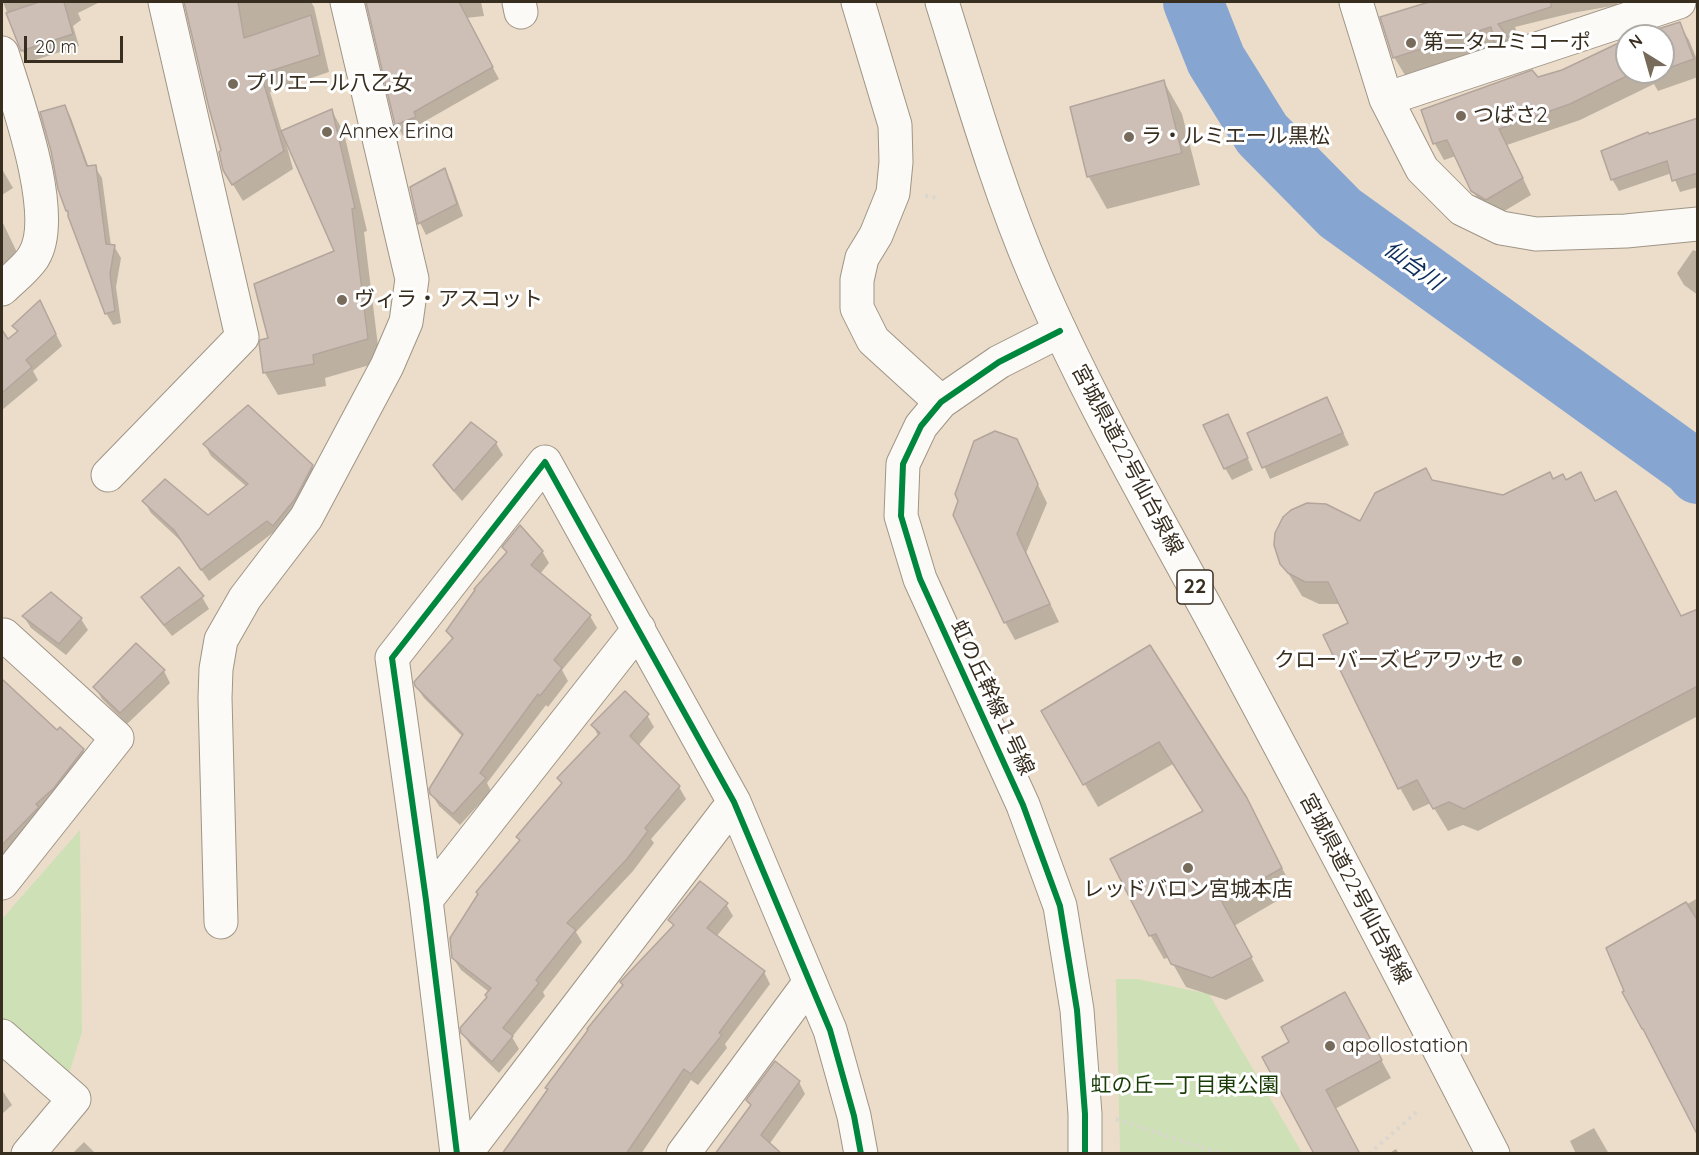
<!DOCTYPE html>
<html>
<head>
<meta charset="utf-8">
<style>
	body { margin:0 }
	#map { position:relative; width:1699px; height:1155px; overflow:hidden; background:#ebddc9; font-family:Quicksand,sans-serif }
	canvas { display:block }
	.frame { position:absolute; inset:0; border:3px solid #382e20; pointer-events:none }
	.north { position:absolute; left:1615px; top:24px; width:60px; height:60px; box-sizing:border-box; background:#fff; border:2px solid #afaba6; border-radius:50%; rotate:323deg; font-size:16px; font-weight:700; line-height:24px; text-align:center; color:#382e20 }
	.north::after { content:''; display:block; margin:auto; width:21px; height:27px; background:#776b5b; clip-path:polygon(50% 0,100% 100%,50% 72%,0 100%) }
	.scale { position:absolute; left:24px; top:36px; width:99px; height:27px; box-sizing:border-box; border:3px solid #382e20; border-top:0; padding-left:8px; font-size:18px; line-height:21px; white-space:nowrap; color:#382e20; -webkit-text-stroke:4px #fff; paint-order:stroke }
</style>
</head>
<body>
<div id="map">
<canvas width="1699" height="1155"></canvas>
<div class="frame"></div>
<div class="north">N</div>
<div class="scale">20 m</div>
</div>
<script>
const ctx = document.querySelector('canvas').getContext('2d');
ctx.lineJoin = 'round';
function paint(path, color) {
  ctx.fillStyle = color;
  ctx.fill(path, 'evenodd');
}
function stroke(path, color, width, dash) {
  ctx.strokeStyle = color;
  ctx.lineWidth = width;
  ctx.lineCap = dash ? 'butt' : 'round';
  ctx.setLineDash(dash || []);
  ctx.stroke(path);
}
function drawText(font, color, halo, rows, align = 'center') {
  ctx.font = font + ' Quicksand,"Noto Sans JP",sans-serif';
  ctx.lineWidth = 6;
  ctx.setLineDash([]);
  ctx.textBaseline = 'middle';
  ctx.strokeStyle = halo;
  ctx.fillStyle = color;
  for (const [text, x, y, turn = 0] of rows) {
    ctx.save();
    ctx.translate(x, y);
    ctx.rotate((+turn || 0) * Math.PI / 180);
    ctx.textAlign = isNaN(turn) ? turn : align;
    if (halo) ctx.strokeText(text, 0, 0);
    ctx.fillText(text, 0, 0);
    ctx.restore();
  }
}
paint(new Path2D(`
	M80,830L82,1032L68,1077L2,1022V919Z
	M1116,979H1137L1209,994L1302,1153H1120Z`), '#cee0b5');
paint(new Path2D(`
	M3,2H100L78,13L81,20L73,26L79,46L29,62L22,50Z
	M186,2H311L314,7L329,72L270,92L282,132L332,111L344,133L367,231L364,232L380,362L325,378L326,386L278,395L265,373L261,344L270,339L336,251L288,143H286L293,169L243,201L224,170L223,151L210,108Z
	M368,2H481L484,16L466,18L499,79L420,124L421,129L403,136L397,125Z
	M1434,2H1617L1618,5L1572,13L1515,27L1521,44L1408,80L1394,57L1382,18Z
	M1679,24L1689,40L1698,62V77L1658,91L1654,84L1580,120L1507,145L1531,195L1496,216L1482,208L1456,156L1444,160L1435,144L1423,111L1562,72L1627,41V72H1663V36H1641Z
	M1164,82L1182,114L1200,185L1107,209L1089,177L1071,108Z
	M65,106L71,118L89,168L95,167L102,178L111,246H114L121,258L116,287L121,323L113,325L106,313L67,210L52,151Z
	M1698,119V187L1680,192L1672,173L1619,191L1612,179L1649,136Z
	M2,169L13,188L2,195Z
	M444,170L451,182L463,216L426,235L420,223L411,188Z
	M2,221L24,267L2,281Z
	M1693,250L1698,252V295L1684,285L1677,273Z
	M46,314L62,346L33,371L38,380L2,410V346L18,333L14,326Z
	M1327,399L1349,445L1270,479L1249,433Z
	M471,424L496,443L503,455L462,501L441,477L435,465Z
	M1234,428L1253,470L1232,480L1225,468Z
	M1016,440L1047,503L1026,553L1059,622L1015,640L1005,622Z
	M205,445L312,466L319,478L280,537L274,532L209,581L182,542L151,513L144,501L208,517L247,487L211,456Z
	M1581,474L1596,502L1682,617L1698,611V716L1478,831L1463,825L1448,831L1431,803L1413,811L1400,788L1325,636L1350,624L1341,604H1319L1302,596L1282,563L1360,523L1432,482L1503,497L1553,481L1566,482Z
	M542,551L549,563L540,574L590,616L597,628L562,670L568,681L548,707L546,705L487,783L491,791L460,825L439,806L431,793L463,737L424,698L416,686L453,641L448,631Z
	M143,597H202L209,609L172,636L150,609Z
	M24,617L81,619L88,630L66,655L31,628Z
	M1150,647L1246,799L1294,891L1234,926L1264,981L1226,1000L1186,987L1169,957L1164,959L1150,935L1204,813L1173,764L1098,807L1043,712Z
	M164,671L170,683L127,724L102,699L95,687Z
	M10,689L58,732L83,750L90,762L2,864V697Z
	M647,715L654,727L638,746L679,787L686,799L651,839L654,843L633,871L576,932L582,942L543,992L545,996L512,1037L519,1049L499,1073L470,1045L463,1033L488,998L489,992L461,970L453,958L521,841L562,785L559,778L599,737L593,726Z
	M1698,898V1125L1626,991L1608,949Z
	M726,904L733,916L716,937L764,972L770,984L725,1044L727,1048L698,1085L691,1080L641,1154H504L548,1091L546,1088L674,927L670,920Z
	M1355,1012L1391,1078L1335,1109L1264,1058Z
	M799,1082L805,1094L768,1146L717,1154L752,1107L748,1100Z
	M2,1090L12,1105L2,1114Z
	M1594,1128L1609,1154H1576L1570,1141Z
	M84,1142L96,1154H72Z
	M1396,1149L1399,1154H1388Z`), '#0003');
stroke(new Path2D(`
	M1193,2L1216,60L1262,134L1340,213L1691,466L1698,474`), '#87a5d1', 60);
const building = new Path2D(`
	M39,2H64L73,34L21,51L6,13Z
	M184,2H238L244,38L311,15L320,55L261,74L284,151L232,185L223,170L219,152L221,150L209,108Z
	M366,2H459L493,67L414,112L416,117L395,125Z
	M1429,2H1551V7L1498,24L1509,39L1495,43L1491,27L1393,58L1380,17Z
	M1680,22L1694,59L1663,70V36H1636Z
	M1627,39V72H1635L1570,104L1499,129L1523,178L1486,200L1471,191L1447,140L1433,144L1421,110L1532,70L1538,77L1562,70Z
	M1164,80L1182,153L1087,177L1070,107Z
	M65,105L87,166L96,165L106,244L115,245L110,274L115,311L105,314L68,216V211H66L58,189L51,151L40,112Z
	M332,109L355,208L352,209L368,339L313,355L314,364L263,373L259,343L260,340L268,338L254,284L334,251L281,131Z
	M1698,118V173L1672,181L1667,161L1611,180L1601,151L1648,132L1649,134Z
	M445,168L457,204L418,224L410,187Z
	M40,300L56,334L26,360L32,367L2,393V330L8,339L18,331L12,326Z
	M1327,397L1343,433L1262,468L1247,433Z
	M248,405L313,465L295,499L273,526L267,521L201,570L174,530L142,501L165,479L208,515L248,484L203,444Z
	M1228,414L1248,458L1224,469L1203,425Z
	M471,422L497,442L454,491L433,465Z
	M995,431L1017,439L1038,484L1017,534L1050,604L1004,623L953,515L958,501L955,494L974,441Z
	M1426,468L1432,480L1503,495L1550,472L1553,479L1563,474L1566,480L1581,472L1595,501L1616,491L1681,616L1698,609V686L1464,809L1449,802L1433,809L1417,780L1398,789L1323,635L1348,623L1328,582H1305L1288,573L1280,564L1274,545L1275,533L1283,517L1291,510L1307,503L1326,504L1360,521L1375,493Z
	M520,525L543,551L531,565L591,615L554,660L562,668L540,696L538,694L480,773L486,778L453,814L430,794L429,789L463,734L415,686L414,682L453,638L446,631L475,590L474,589L507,552L502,547Z
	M179,567L204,596L164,625L141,597Z
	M51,592L82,618L59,644L22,616Z
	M136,643L165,670L120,713L93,687Z
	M1150,645L1247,798L1282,868L1222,902L1252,957L1212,978L1171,964L1156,934L1149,936L1110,859L1203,811L1159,742L1083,785L1041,711Z
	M2,679L57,730L60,727L84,749L54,788L36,804L39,807L2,845Z
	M625,691L649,714L630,736L680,786L645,828L648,831L627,859L567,923L576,930L536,980L539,983L503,1028L513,1036L492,1062L461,1033L460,1028L487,997L485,995L491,988L452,958L450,938L478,894L476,892L520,840L516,837L562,783L557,778L600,733L591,725Z
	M700,881L728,903L707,928L765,971L719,1033L722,1035L691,1074L684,1069L626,1154H502L548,1089L545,1088L588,1030L587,1029L623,985L620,982L674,925L668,920Z
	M1686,902L1698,921V1136L1643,1029H1642L1622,992L1624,991L1606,948Z
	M1345,992L1382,1060L1326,1090L1360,1154H1314L1262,1057L1289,1042L1281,1027Z
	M775,1061L800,1081L761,1135L782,1154H715L751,1105L746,1100Z`);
paint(building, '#cdbfb6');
stroke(building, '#b3a59c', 1.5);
const minor = new Path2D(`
	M519,2L521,12
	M858,2L895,125L896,162L893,193L876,235L862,258L857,280V308L873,340L941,402
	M1356,2L1386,99L1422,169L1462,209L1501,228L1536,234L1626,231L1698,224
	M2,53C16,98 59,215 34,256C28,267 11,280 2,289
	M1386,99L1679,2
	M1060,331L999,362L941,402L921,426L903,464L901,516L920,579L1023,805L1060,906L1077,1010L1085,1114V1154
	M108,475L242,337L165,2
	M2,638L4,635L117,738L2,883
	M426,900L639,629
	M221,922L215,698L216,669L221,640L245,598L306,518L387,366L406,322L412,279L347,2
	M2,1036L74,1099L28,1154
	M457,1154L426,900L392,658L545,462L734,802L830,1030L854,1116L861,1154
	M465,1154L734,802
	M683,1154L810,982`);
const major = new Path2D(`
	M942,2C971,94 997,186 1035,275C1089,401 1159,520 1224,641C1315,811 1405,982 1493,1154`);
stroke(minor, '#9f9586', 35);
stroke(major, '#9f9586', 35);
stroke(new Path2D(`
	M925,196L940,198
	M1116,1119L1221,1154
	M1369,1154L1420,1109`), '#dbd6d0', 4, [3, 4.5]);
stroke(minor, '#fcfaf7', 33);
stroke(major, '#fcfaf7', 33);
stroke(new Path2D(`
	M1060,331L999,362L941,402L921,426L903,464L901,516L920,579L1023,805L1060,906L1077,1010L1085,1114V1154
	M457,1154L426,900L392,658L545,462L734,802L830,1030L854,1116L861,1154`), '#00873e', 6);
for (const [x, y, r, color] of [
	[1411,43,6,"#776b5b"],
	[233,84,6,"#776b5b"],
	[1461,116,6,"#776b5b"],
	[327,132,6,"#776b5b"],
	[1129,137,6,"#776b5b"],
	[342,300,6,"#776b5b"],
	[1517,661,6,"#776b5b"],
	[1188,868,6,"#776b5b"],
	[1330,1046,6,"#776b5b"]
]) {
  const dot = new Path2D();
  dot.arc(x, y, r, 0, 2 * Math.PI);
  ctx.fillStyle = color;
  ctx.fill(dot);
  stroke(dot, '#fff', 2);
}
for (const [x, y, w] of [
	[1195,587,36]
]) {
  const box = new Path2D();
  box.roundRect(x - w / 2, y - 17, w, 34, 4.5);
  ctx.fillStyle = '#fff';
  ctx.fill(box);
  stroke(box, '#382e20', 1.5);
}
drawText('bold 20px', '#382e20', null, [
	["22",1195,587]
]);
drawText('21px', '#382e20', '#fff', [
	["第二タユミコーポ",1423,43],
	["プリエール八乙女",245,84],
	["つばさ2",1473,116],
	["Annex Erina",339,132],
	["ラ・ルミエール黒松",1141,137],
	["ヴィラ・アスコット",354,300],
	["クローバーズピアワッセ",1505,661,"right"],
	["レッドバロン宮城本店",1188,890,"center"],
	["apollostation",1342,1046]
], 'left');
drawText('21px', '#382e20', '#fff', [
	["宮城県道22号仙台泉線",1127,460,62],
	["虹の丘幹線１号線",992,698,65],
	["宮城県道22号仙台泉線",1355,889,62]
]);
drawText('21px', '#1a3d08', '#fff', [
	["虹の丘一丁目東公園",1185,1086]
]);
drawText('italic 22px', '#0c2d5a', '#fff', [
	["仙台川",1413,266,36]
]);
</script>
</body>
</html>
